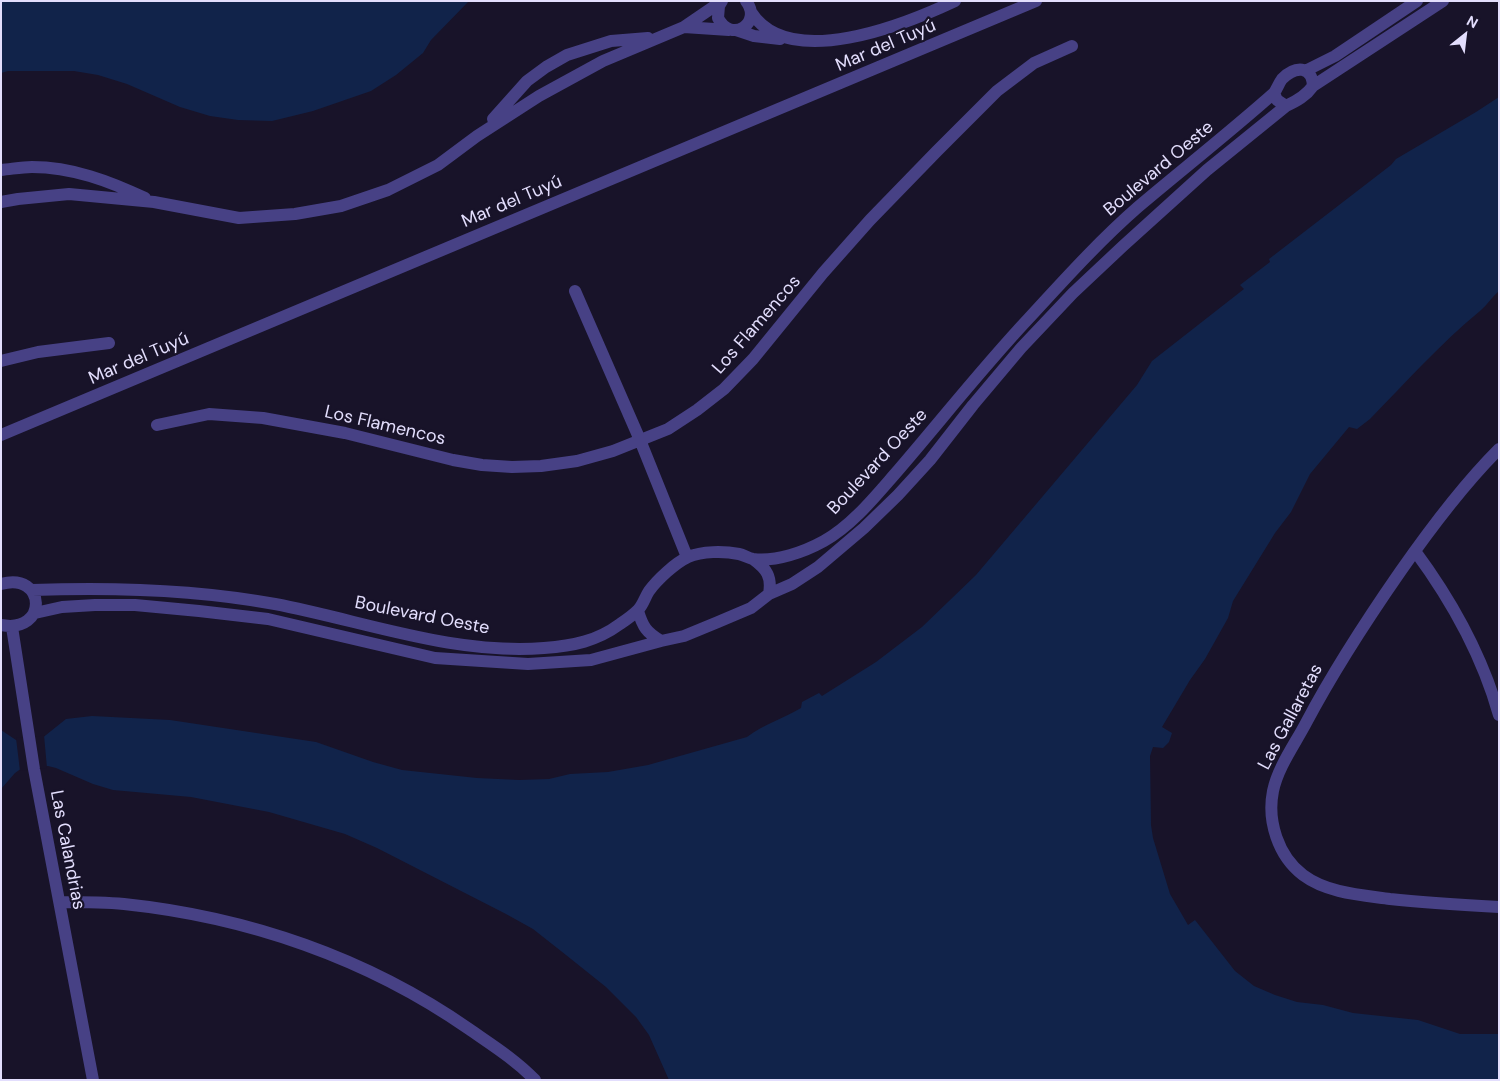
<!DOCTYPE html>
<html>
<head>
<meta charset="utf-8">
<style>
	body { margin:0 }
	#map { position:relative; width:1500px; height:1081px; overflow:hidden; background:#181329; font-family:"DM Sans",sans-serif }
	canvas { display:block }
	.frame { position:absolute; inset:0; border:2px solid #e3defd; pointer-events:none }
	.north { position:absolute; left:1440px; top:10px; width:50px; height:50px; -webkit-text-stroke:4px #181329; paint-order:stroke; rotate:29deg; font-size:14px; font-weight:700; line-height:20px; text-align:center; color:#e3defd }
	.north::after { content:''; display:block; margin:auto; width:18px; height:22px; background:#e3defd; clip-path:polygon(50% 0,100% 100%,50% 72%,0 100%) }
</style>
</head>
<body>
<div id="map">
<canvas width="1500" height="1081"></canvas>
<div class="frame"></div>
<div class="north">N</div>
</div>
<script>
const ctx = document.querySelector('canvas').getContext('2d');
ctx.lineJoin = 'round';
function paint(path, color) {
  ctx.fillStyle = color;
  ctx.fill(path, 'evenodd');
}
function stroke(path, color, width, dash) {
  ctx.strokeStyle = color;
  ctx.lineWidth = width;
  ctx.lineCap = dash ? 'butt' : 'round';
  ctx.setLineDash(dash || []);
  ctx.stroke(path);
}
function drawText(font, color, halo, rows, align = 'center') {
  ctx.font = font + ' "DM Sans",sans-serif';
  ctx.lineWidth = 4.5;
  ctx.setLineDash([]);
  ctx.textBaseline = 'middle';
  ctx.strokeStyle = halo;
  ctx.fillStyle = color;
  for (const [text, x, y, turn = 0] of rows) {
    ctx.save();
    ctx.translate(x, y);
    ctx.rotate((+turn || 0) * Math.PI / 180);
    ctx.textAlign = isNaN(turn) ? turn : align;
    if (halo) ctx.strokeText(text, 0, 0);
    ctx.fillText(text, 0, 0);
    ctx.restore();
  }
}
paint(new Path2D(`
	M1,1H469L431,40L423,53L396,75L371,91L313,111L272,121L238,120L210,116L180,107L127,84L98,75L74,71H8L1,73Z
	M1499,97V291C1492,297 1487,305 1480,311C1440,344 1406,382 1370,419L1357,429L1349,427L1310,474L1291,512L1275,533L1233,601L1228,618L1205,659L1190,680L1162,727L1172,733L1169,742L1163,748L1153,747L1150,756L1151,825L1153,838L1170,894L1188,925L1195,920L1235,971L1254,986L1275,995L1297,1002L1323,1005L1353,1013L1418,1020L1460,1034H1499V1080H669L649,1035L636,1017L606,987L566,955L533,929L506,914L377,848L345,834L269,812L191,797L113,790L93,784L56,768L48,766L22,768L15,773L1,789V730L16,740L21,741L41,739L66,719L92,716L170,720L316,742L373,762L402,770L477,778L519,780L549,779L570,774L608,772L648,765L747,737C764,724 783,719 801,708L802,702L819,693L822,696L876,662L922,627L976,575L1137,385L1152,361L1244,289L1240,285L1270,262L1269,259L1391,165L1396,159L1476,112Z`), '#11234a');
paint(new Path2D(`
	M44,735L47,768L20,771L16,738L40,736Z`), '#181329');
stroke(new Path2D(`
	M722,1L719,6L718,18C731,44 763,23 746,1
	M751,12C789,72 906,24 955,1
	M684,27L729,30
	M736,30L754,36L780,39
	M1307,70L1335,56L1417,1
	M1313,86L1443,1
	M493,119L527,81L546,67L567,55L611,41L648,38
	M1,170C12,169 22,167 32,167C72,167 109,181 145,198
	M1,202L18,199L69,194L154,202L239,218L295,214L341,206L388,190L438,165L477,136L539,96L603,61L684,27L722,1
	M575,291L640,440L687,557
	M1,361L38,352L109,343
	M157,425L209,414L263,418L345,433L453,460L482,465L512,467L541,466L577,461L613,451L668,429L697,410L724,389L753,359L823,273L870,220L937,151L997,91L1034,63L1072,46
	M1,435L1036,1
	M1499,449C1462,486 1430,529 1400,572C1366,621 1334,670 1306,723C1295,744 1278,767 1273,791C1267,821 1278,856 1303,875C1327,893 1361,895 1390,899C1426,903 1462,905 1499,907
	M1415,551C1452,601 1482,655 1499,715
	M753,559C767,569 772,577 769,594
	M1,584C46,571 49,634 1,625
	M32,590C113,587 194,589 275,604C364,621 453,655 544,648C573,646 597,641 620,624C626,620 633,615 638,610C643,605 645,597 649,591C657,580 675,563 688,557C702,551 724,551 739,554C744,555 748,558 753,559C776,562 804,552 824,541C851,526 874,498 894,475C939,423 982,368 1029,318C1064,280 1099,241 1138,207C1183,169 1230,132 1274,93C1277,89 1279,83 1282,79C1295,66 1312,65 1313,86C1306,96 1297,101 1286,106L1277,100L1274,93
	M638,611C643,627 646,632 661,641
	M35,613L62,607L95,605H135L199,611L268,619L435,658L528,664L591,660L661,641L684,636L718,622L751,608L769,594L792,584L818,567L864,528L898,495L930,460L973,405L1021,348L1073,293L1123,246L1207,170L1286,106
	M12,627L34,769L93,1080
	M60,902C81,902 103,902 124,904C248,917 367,958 469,1029C492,1045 516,1060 535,1080`), '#474185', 12);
drawText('18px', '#e3defd', '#181329', [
	["Mar del Tuyú",886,46,-23],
	["Boulevard Oeste",1159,169,-40],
	["Mar del Tuyú",512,202,-23],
	["Los Flamencos",757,325,-49],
	["Mar del Tuyú",139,359,-23],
	["Los Flamencos",385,426,13],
	["Boulevard Oeste",878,462,-47],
	["Boulevard Oeste",422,616,11],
	["Las Gallaretas",1291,717,-62],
	["Las Calandrias",67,850,79]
]);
</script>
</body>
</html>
